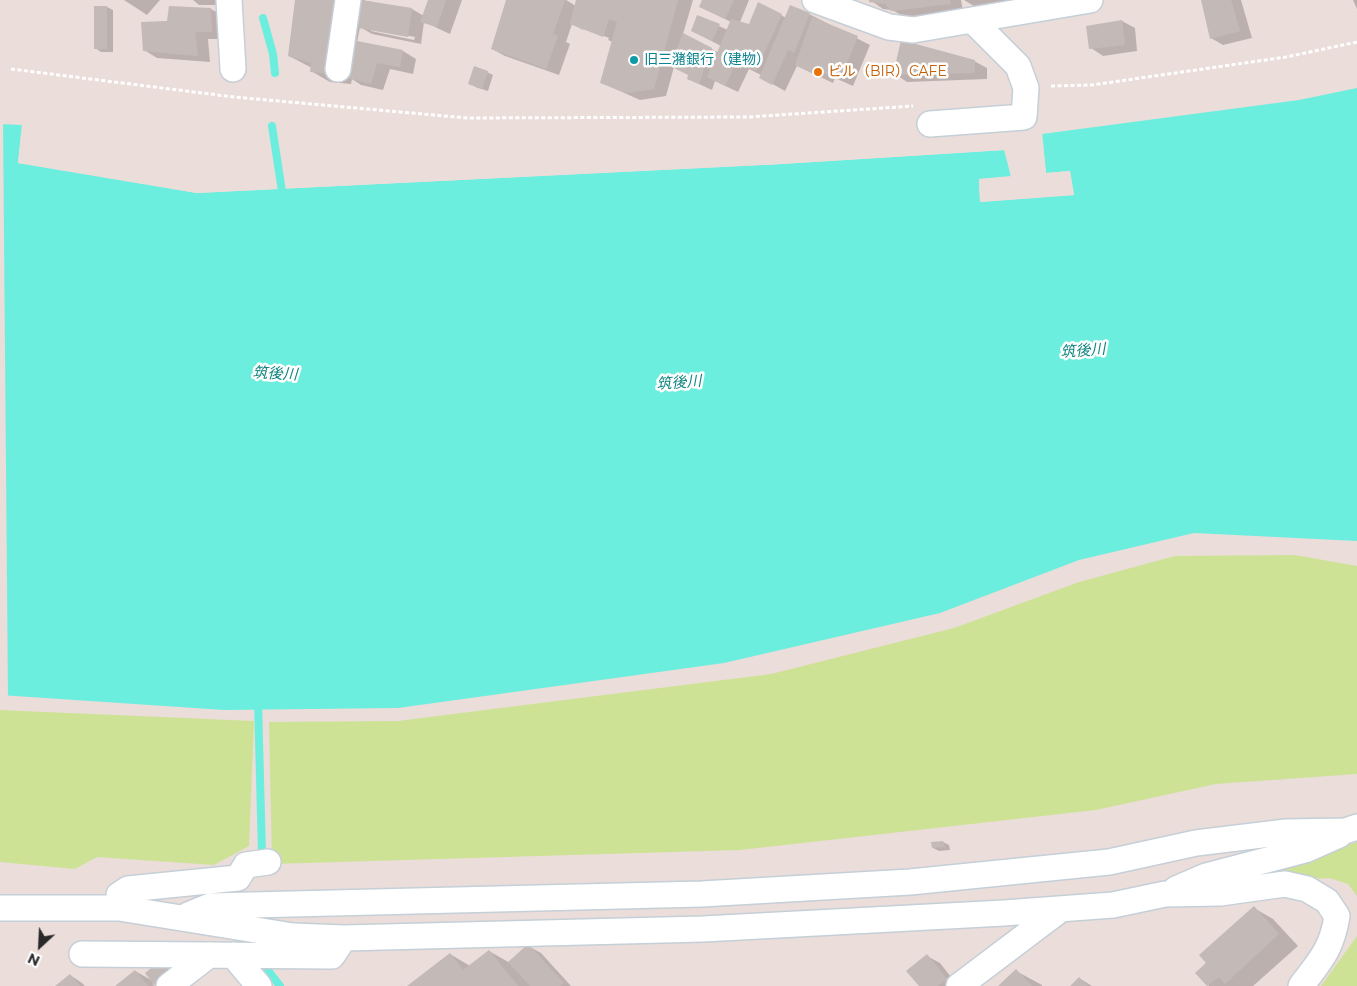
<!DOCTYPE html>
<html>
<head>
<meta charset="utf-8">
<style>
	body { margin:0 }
	#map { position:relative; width:1357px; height:986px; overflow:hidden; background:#ebddda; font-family:Montserrat,sans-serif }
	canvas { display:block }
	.north { position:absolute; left:15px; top:921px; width:50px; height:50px; -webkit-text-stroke:4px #fff; paint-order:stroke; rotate:205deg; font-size:14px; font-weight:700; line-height:20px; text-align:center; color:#292929 }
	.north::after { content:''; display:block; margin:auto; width:18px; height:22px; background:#292929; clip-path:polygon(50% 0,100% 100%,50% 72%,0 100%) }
</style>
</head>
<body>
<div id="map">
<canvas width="1357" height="986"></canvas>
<div class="north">N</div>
</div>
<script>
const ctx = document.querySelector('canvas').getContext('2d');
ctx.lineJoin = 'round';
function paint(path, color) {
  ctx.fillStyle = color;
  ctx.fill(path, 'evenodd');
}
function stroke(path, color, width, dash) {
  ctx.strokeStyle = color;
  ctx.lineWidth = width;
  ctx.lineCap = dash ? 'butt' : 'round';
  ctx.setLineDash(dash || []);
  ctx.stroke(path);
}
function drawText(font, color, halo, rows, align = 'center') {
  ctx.font = font + ' Montserrat,"Noto Sans JP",sans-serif';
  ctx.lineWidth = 5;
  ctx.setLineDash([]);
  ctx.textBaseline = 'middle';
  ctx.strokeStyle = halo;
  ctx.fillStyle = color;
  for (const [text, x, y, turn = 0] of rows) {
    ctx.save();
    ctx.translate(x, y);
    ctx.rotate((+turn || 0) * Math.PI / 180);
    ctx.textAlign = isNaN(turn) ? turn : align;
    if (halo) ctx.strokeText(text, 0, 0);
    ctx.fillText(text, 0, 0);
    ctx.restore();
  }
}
paint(new Path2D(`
	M1295,555L1357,566V774L1216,784L1096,810L740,850L272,864L269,722L398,721L771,674L954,628L1079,582L1175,556Z
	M0,710L254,721L249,846L214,865L97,857L75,869L0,862Z
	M1357,842V896L1348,884L1329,878L1223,884Z
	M1357,936V986H1321Z`), '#cee296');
paint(new Path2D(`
	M1357,88V541L1194,533L1079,560L940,613L724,663L398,708L224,710L0,695V124L22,125L18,163L197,193L782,164L1005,150L1011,177L979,179L980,202L1074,195L1070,171L1046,173L1042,134L1299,100Z`), '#6ceede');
paint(new Path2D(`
	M0,121H3L8,698H0Z
	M22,125L25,126L21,161L197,190L1006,148L1013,177L981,182L983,199L1072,192L1068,174L1044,175L1040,134L1042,132L1046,173L1070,171L1074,195L980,202L979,179L1011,176L1004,150L782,164L197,193L18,163Z`), '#ebddda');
paint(new Path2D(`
	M124,0H160L147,15Z
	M193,0H217V5H199Z
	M296,0H362L412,9L424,16L429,0H462L450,34L424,22L421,44L372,34L360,27L357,42L403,51L416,59L413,74L390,69L383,90L361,85L352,79L351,84L330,82L311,71L312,68L289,56ZM371,29L415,37L414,40L371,31Z
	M507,0H566L576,6L577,0H693L683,34L719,53L721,46L692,31L698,17L728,30L731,22L701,7L703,0H749L740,22L750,25L781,15L786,18L809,14L870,45L853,86L835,78L833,83L797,66L785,91L760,77L761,75L749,69L738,92L715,81L712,90L688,79L689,75L674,67L666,96L640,100L602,83L613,42L608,40L609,38L583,28V30L572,24L566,42L570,44L559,75L505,56L492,49Z
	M870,0H961L963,11L905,17L892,10L883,9Z
	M964,0H1021L977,8Z
	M1202,0H1241L1252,38L1223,45L1211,38Z
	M1353,0H1357V9Z
	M95,7H107L113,10V52H101L95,48Z
	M211,9L224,16V39H208L210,62L157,58L144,50L168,23Z
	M1122,21L1135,28L1137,51L1103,56L1091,48Z
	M974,61L987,68V79L907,82L895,74Z
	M487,72L493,75L488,91L475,87Z
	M943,842L949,845L950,850L939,851L933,848Z
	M1254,908L1273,919L1298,946L1253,986H1209L1197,973Z
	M528,946L541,953L571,986H409L450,954L470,966L489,951L510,963Z
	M927,956L940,963L958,986H920Z
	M166,966L176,978L157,986L152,983L154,986H117L135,971L153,981Z
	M1016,971L1042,985V986H1000Z
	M70,975L82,983L85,986H56Z
	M1079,978L1092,986H1071Z`), '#0003');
stroke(new Path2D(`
	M263,18L273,54L275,73
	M272,126L283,198
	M258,701L262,854
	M266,968L280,986`), '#6ceede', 8);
paint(new Path2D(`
	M295,0H343L332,74L310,72L311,63L288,56Z
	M361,0L412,8L408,37L358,28Z
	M428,0H446L437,27L420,22Z
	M506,0H565L553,34L558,36L546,69L491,49Z
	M576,0H678L654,89L626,93L600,83L617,22L609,19L603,37L570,24Z
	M702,0H734L725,19L699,7Z
	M869,0H950L951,4L891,11L885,4L869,2Z
	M1201,0H1231L1240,31L1210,39Z
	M758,2L782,14L756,71L736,63L725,86L707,77L731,19L749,24Z
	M790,5L810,13L794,53L788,50L772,85L759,78Z
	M94,6H107V49H94Z
	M169,6L211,8L212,32H195L198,56L143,51L141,22L167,21Z
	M697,15L720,24L712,41L691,31Z
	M812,17L858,36L840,80L822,72L820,77L795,65Z
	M1122,20L1125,45L1089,49L1086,26Z
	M683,33L712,48L699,84L687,79L688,75L670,66Z
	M352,40L403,50L400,67L377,63L371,84L347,78Z
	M901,40L975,60V73L893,75Z
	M474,66L488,71L482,89L468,84Z
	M943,841L945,847L932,848L931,842Z
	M1254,906L1279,934L1225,984L1219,977L1207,986L1195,973L1206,963L1199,955Z
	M528,944L564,983L560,986H530L508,962Z
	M489,950L518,986H407L450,953L463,970Z
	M927,954L947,979L938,986H919L906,971Z
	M160,961L171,974L155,986L145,973Z
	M1016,969L1032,986H998Z
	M135,970L148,986H115Z
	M70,974L80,986H55Z
	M1079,977L1088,986H1070Z`), '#c3b9b6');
const minor = new Path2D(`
	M229,0L233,69
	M815,0L889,27L913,30L1090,0
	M338,69L348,0
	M930,124L1024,117L1026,88L1018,66L974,22
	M1176,889L1206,876L1305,850L1339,835
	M0,908H119L293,936L344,938L703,929L1004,913L1113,905L1165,894L1220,893L1285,884L1307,889L1327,901L1337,916C1332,949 1320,961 1301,986
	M119,908V895L128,889L238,878L246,865L268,862
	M188,915L210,906L702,894L910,882L1109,862L1196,843L1286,832L1345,831L1357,827
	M82,954L332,956L344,938
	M233,955L259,986
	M169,986L209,955
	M959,986L1061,909`);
stroke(minor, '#c5cfd7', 28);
stroke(new Path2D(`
	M11,69L234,97L467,118L749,117L913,106
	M1051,86L1092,85L1286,57L1357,42`), '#fff', 3, [4, 2.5]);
stroke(minor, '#fff', 25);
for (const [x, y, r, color] of [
	[634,60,5,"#0f9aa8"],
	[818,72,5,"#e8710a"]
]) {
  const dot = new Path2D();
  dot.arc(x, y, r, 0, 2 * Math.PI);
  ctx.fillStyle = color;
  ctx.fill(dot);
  stroke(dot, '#fff', 2);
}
drawText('14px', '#0d838f', '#fff', [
	["旧三潴銀行（建物）",644,60]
], 'left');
drawText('14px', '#c56008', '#fff', [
	["ビル（BIR）CAFE",828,72]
], 'left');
drawText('italic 15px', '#0e847e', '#fff', [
	["筑後川",1083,351,-4],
	["筑後川",275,374,3],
	["筑後川",679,383,-4]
]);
</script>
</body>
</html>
